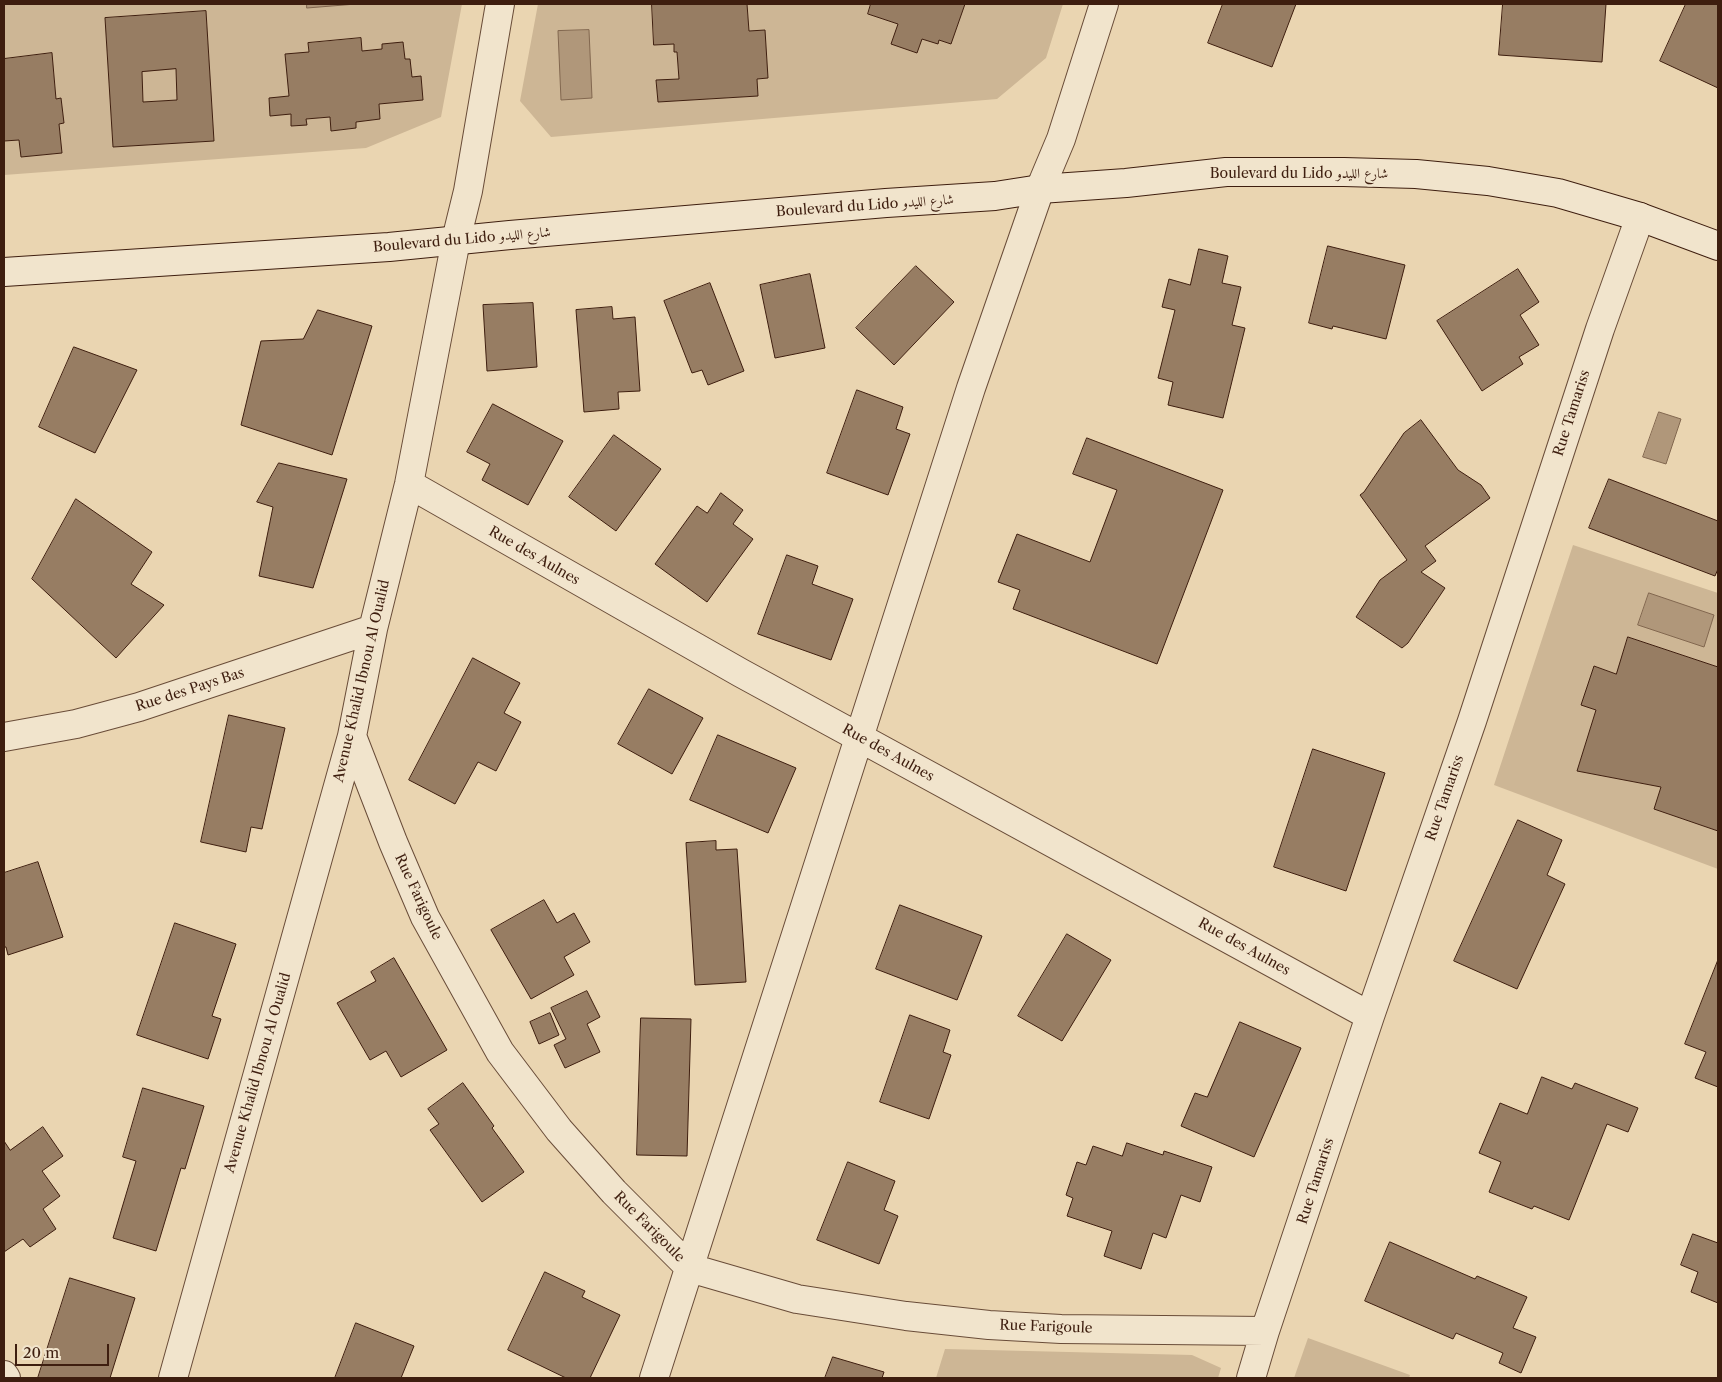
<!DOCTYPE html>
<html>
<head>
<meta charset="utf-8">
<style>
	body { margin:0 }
	#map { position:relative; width:1722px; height:1382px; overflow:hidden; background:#ead5b1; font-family:"Libre Caslon Text",serif }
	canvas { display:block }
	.frame { position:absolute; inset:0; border:5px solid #3e1e0f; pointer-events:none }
	.scale { position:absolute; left:15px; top:1344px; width:94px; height:22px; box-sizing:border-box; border:2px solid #3e1e0f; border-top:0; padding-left:6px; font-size:15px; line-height:18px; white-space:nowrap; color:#3e1e0f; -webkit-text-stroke:4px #f1e4cc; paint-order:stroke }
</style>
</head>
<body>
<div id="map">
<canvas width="1722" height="1382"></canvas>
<div class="frame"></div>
<div class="scale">20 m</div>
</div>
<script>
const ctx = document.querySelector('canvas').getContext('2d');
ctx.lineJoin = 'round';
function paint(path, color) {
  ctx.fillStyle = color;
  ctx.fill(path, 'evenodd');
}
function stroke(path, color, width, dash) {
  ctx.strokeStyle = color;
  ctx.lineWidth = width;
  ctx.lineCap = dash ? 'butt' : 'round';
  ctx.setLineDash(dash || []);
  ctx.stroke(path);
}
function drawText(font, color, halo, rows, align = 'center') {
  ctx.font = font + ' "Libre Caslon Text",Amiri,serif';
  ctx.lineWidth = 4.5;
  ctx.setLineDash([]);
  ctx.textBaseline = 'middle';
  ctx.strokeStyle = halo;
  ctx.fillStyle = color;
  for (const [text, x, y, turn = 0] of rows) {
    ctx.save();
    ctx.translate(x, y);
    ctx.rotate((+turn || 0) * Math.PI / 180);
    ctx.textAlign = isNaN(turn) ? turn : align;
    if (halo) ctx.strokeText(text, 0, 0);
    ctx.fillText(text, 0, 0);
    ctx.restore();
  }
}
paint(new Path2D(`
	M4,4H307V7L356,4H462L441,117L366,148L4,175V141L19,140L21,157L61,153L59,124L64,123L61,99H56L52,54L4,59ZM206,12L214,141L113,147L105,18ZM360,38L362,51L382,49V44L403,43L405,59L412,77H421L423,100L379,104L380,119L356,122V128L331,131L330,117L306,119V125L292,126L289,96L309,52L308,43Z
	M538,4H652L654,45L674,44V51L677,52L679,79L656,81L658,102L758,96L757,79L768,78L765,30L749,31L747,4H871L868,14L898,24L892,44L917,53L922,39L939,40L951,44L965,4H1063L1046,58L997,99L551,137L520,101Z
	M176,69L177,100L143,102L142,72Z
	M1573,545L1718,593V667L1629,637L1616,674L1595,666L1596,710L1577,771L1661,787L1654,809L1718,831V869L1494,785Z
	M1308,1338L1410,1375L1409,1378H1294Z
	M945,1349L1192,1355L1221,1368L1218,1378H936Z`), '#cdb695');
const water = new Path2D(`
	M307,4H356L307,8Z
	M589,30L592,98L561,100L558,31Z
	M1659,412L1681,419L1666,464L1643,457Z
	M1649,593L1714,615L1704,647L1638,625Z`);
paint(water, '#b0977a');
stroke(water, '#82674f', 1);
const building = new Path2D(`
	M652,4H747L749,31L765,30L768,78L757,79L758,96L658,102L656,80L679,79L677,52H674V44L654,45Z
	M871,4H965L951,44L939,40L938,44L922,39L917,53L891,44L898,24L868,14Z
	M1223,4H1296L1272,67L1208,43Z
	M1503,4H1606L1602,62L1499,55Z
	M1686,4H1718V88L1660,61Z
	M206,11L214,141L113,147L105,18ZM176,69L177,100L143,102L142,72Z
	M361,38L362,51L382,49V44L403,42L405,59H410L412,77L421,76L423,100L379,104L380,119L356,122V128L331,131L330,117L306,119L307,125L291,126V114L270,116L269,98L289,96L285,54L309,52L308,43Z
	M52,53L56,99L61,98L64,123L59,124L62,153L21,157L19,140L4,141V59Z
	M1328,246L1405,265L1386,339L1333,326L1332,329L1309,323Z
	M1199,249L1228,256L1222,283L1241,287L1232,325L1245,328L1223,418L1168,405L1173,382L1158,378L1175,310L1162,307L1169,279L1190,285Z
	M916,266L954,302L894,365L856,328Z
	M1518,269L1539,302L1520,315L1539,345L1519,357L1523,364L1482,391L1437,321Z
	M810,274L825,348L775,358L760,285Z
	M710,283L744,371L708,385L702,370L692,373L664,301Z
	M533,303L537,367L487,371L483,305Z
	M612,307L613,319L635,317L640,391L618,392L619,409L584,412L576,310Z
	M318,310L372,326L332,455L241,425L261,341L303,339Z
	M74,347L137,370L95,453L39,427Z
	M857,390L903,407L896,429L910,434L888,495L827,473Z
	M493,404L563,441L528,505L482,480L490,464L467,452Z
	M1421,420L1458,470L1481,485L1490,498L1425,546L1436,561L1421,572L1445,588L1408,643L1402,648L1356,617L1380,580L1407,560L1360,495L1364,492L1404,433Z
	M614,435L661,469L616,531L569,497Z
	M1087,438L1223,490L1157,664L1013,609L1020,590L998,582L1017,534L1090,562L1117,490L1073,474Z
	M279,463L347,479L313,588L259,576L273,507L257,502Z
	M1609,479L1718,521V569L1715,576L1589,528Z
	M721,493L743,510L733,524L753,539L707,602L655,564L697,506L707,513Z
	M76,499L152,552L131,584L164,605L116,658L32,579Z
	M787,555L818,566L812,584L853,599L831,660L758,634Z
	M1628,637L1718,667V831L1654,809L1661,787L1577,771L1596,710L1581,705L1594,666L1616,674Z
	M473,658L520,683L504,713L521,722L496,771L478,762L455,804L409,780Z
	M649,689L703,718L672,774L618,744Z
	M229,715L285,728L262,829L251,827L246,852L201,842Z
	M718,735L796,768L768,833L690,800Z
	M1313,749L1385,773L1346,891L1274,867Z
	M1518,820L1562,840L1547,875L1565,884L1517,989L1454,961Z
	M716,841V850L737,849L746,982L695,985L686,843Z
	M38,862L63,937L8,955L6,947H4V873Z
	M544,900L557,923L574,913L590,942L564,957L574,975L531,999L491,930Z
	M900,905L982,936L957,1000L876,969Z
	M175,923L236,944L212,1016L221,1019L208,1059L137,1035Z
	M1067,934L1111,960L1062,1041L1018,1016Z
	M394,958L447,1050L401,1077L386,1051L370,1060L337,1003L376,981L371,972Z
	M1718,960V1087L1695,1078L1706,1052L1685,1044Z
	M587,991L600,1017L587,1024L600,1052L565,1068L554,1045L566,1039L551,1008Z
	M550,1013L559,1035L539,1044L530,1022Z
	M910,1015L950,1030L943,1052L951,1055L929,1119L880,1102Z
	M641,1018L691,1019L687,1156L637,1155Z
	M1240,1022L1301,1048L1254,1157L1181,1126L1195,1093L1207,1097Z
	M1542,1077L1572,1089L1575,1083L1638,1108L1628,1132L1607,1124L1569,1220L1534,1206L1532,1209L1489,1192L1501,1162L1479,1153L1500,1103L1527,1114Z
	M463,1083L494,1126L492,1128L524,1172L482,1202L430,1130L439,1124L428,1109Z
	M143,1088L204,1106L185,1169L181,1168L156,1251L113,1238L136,1161L123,1157Z
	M43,1127L63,1156L42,1171L60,1196L43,1209L56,1229L30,1247L23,1239L4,1252V1141L10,1150Z
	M1127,1143L1163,1155L1164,1151L1212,1167L1200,1202L1181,1195L1166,1238L1153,1233L1141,1269L1104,1256L1112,1231L1067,1216L1073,1198L1066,1195L1077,1162L1086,1165L1093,1146L1122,1156Z
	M848,1162L895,1181L884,1210L898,1216L879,1264L817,1240Z
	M1693,1234L1718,1243V1303L1691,1292L1698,1272L1681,1265Z
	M1390,1242L1475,1279L1477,1276L1527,1297L1513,1328L1536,1337L1521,1373L1499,1363L1503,1353L1456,1333L1453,1339L1365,1301Z
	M545,1272L585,1291L582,1297L620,1315L590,1378H566L508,1350Z
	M70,1278L135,1298L110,1378H38Z
	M356,1323L414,1346L401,1378H335Z
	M833,1357L884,1372L882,1378H825Z`);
paint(building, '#977d63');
stroke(building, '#3e1e0f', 1);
const minor = new Path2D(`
	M409,484L741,673L1370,1016
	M352,736L393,842L425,917L500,1052L559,1130L614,1192L690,1268L797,1299L906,1316L989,1325L1061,1329L1265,1331
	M4,737L76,724L139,707L373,629
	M4,1375L6,1378
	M173,1378L352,736L373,629L409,484L456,240L468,191L500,4
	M654,1378L971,388L1040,189L1061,139L1104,4
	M1251,1378L1265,1331L1370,1016L1472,721L1600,329L1640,217`);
const secondary = new Path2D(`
	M4,272L389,247L510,235L886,203L995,196L1040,189L1126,183L1226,172H1344L1416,174L1488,181L1558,193L1640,217L1718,246`);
stroke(minor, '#694c38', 30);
stroke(secondary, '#3e1e0f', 30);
stroke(minor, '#f1e4cc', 28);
stroke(secondary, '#f1e4cc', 28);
drawText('14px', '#3e1e0f', '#f1e4cc', [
	["Boulevard du Lido شارع الليدو",1299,174],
	["Boulevard du Lido شارع الليدو",865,206,-4],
	["Boulevard du Lido شارع الليدو",462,240,-5],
	["Rue Tamariss",1572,413,-72],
	["Rue des Aulnes",534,556,30],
	["Avenue Khalid Ibnou Al Oualid",362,681,-77],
	["Rue des Pays Bas",190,690,-18],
	["Rue des Aulnes",888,753,29],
	["Rue Tamariss",1445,798,-71],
	["Rue Farigoule",418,897,65],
	["Rue des Aulnes",1244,947,29],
	["Avenue Khalid Ibnou Al Oualid",258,1073,-74],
	["Rue Tamariss",1316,1181,-72],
	["Rue Farigoule",649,1227,45],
	["Rue Farigoule",1046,1327,2]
]);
</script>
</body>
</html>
